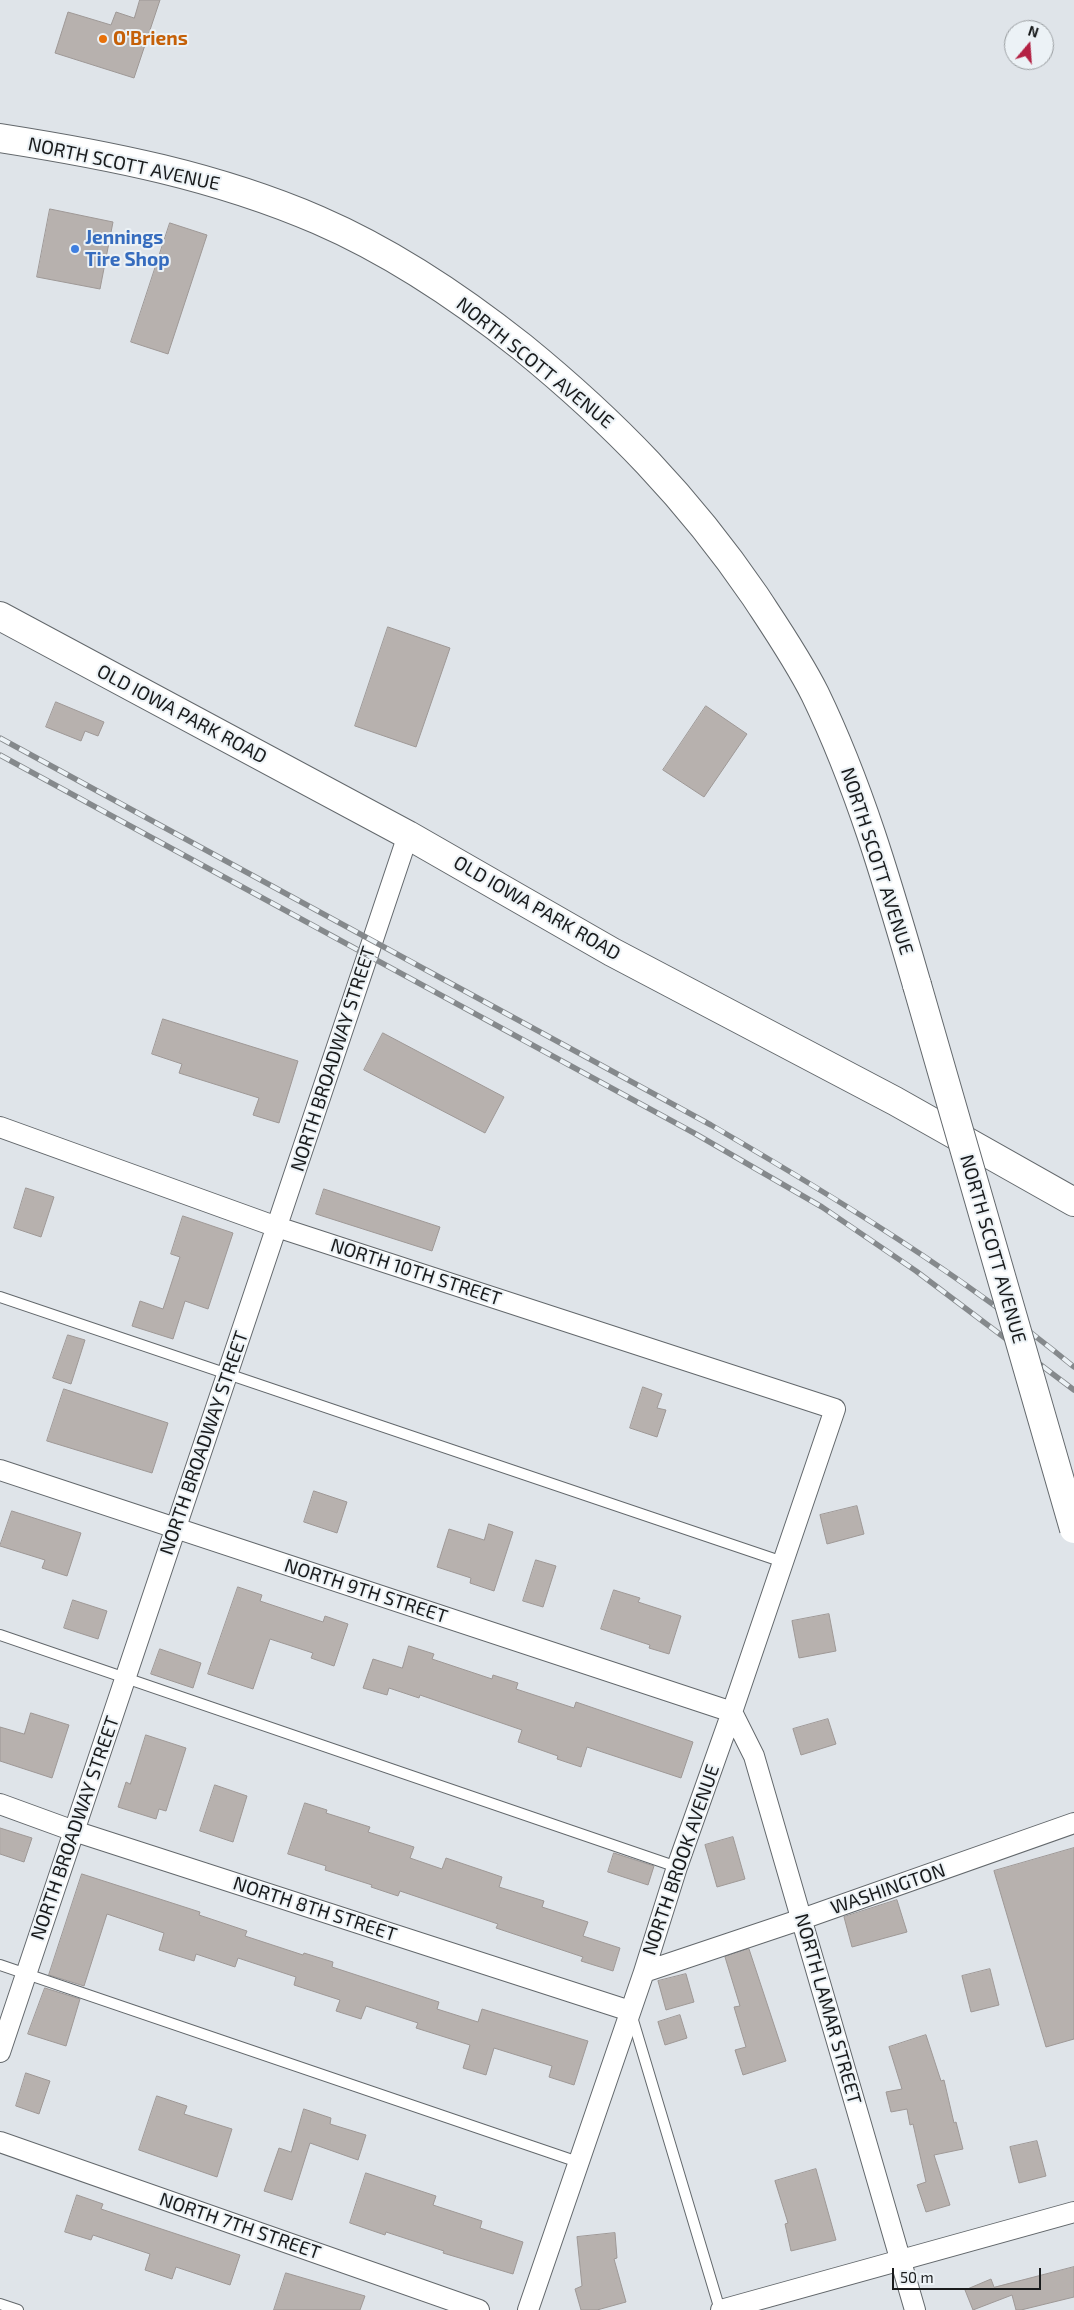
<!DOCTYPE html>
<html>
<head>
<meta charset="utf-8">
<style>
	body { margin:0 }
	#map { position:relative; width:1074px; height:2310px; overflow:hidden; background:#dfe4e9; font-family:"Exo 2",sans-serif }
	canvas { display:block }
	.north { position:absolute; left:1004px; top:20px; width:50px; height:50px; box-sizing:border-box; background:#ecf2f6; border:1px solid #989c9f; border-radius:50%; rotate:18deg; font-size:14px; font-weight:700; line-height:20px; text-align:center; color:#191b1c }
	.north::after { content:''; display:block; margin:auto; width:18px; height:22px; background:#b32143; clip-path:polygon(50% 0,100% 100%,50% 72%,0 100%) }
	.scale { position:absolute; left:892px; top:2268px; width:149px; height:22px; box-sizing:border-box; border:2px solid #191b1c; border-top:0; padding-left:6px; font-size:15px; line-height:18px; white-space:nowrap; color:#191b1c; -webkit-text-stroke:4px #ecf2f6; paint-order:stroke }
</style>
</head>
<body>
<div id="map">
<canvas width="1074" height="2310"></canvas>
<div class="north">N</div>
<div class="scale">50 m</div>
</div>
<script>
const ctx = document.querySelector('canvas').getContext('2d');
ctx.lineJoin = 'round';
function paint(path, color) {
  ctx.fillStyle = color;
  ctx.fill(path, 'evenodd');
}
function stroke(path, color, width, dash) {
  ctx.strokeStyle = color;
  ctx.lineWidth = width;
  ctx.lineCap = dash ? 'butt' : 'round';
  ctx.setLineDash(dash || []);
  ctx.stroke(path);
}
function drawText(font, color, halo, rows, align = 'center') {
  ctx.font = font + ' "Exo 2",sans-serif';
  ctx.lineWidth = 4;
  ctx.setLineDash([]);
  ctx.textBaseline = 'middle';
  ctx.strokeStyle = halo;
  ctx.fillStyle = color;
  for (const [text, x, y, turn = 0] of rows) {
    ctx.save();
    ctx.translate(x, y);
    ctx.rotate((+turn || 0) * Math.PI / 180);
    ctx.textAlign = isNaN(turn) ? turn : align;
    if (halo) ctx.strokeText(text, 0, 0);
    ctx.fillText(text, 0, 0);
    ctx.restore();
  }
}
const building = new Path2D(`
	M140,0H160L134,78L55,53L68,12L111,25L116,12L134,18Z
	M50,209L113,222L100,289L37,277Z
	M170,223L207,235L168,354L131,342Z
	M388,627L450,648L416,747L355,726Z
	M56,702L104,722L98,736L85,731L81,741L46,727Z
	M706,706L747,734L704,797L663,770Z
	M163,1019L298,1061L279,1123L253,1115L259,1098L179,1073L182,1064L152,1054Z
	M383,1033L504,1097L485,1133L364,1070Z
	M26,1188L54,1197L41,1237L14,1228Z
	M324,1189L440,1227L432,1251L316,1214Z
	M183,1216L233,1233L208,1309L185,1301L173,1339L132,1326L140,1301L163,1309L180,1257L171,1254Z
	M68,1335L85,1340L71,1384L53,1378Z
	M643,1387L662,1394L657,1408L666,1410L657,1437L630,1428Z
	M64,1389L168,1423L152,1473L47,1441Z
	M314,1491L347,1502L337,1533L304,1522Z
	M857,1506L864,1534L827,1544L820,1515Z
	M12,1511L81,1533L67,1576L42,1568L45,1560L0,1546Z
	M489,1524L513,1532L494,1591L470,1583L471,1578L437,1567L449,1529L484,1540Z
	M536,1560L556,1566L543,1607L523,1601Z
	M238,1587L262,1595L260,1601L323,1622L325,1616L348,1624L334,1666L311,1658L313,1653L270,1639L253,1689L208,1674Z
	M614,1590L640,1598L638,1602L681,1616L669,1654L649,1648L650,1645L601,1629Z
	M73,1600L107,1611L98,1639L64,1628Z
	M829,1614L836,1651L799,1658L792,1621Z
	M409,1646L434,1654L432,1659L492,1679L493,1675L518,1683L516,1689L574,1708L576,1702L693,1742L681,1778L587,1747L581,1767L557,1759L558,1756L518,1742L522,1730L420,1695L419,1698L389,1688L387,1695L363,1688L373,1659L402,1668Z
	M160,1649L201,1663L193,1688L151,1674Z
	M31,1713L69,1725L52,1778L0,1761V1727L24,1734Z
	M828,1719L836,1744L801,1755L793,1729Z
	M146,1735L186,1748L166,1811L159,1809L156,1819L118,1807L126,1782L130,1784Z
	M215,1785L247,1796L233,1842L200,1831Z
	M305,1803L327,1810L326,1813L370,1827L368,1832L414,1847L410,1858L442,1869L446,1858L502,1877L499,1887L544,1901L542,1907L588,1922L583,1936L620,1948L613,1971L581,1961L583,1957L496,1928L498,1924L400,1891L398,1896L371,1887L372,1885L325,1870L326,1866L288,1854Z
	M0,1828L32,1838L24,1862L0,1854Z
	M733,1837L745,1879L717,1887L705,1845Z
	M1074,1848V2039L1046,2047L994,1871Z
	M614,1853L654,1866L648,1885L608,1872Z
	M82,1874L200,1912L199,1915L247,1931L245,1936L303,1955L304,1953L333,1962L332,1967L439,2002L437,2009L478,2022L482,2009L588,2041L574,2085L549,2077L552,2066L494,2048L486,2075L463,2068L470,2045L416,2028L418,2023L366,2006L361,2019L336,2011L340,2000L294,1985L296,1977L238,1958L235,1967L196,1954L194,1961L159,1950L164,1933L107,1914L84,1986L49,1975Z
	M897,1900L907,1932L852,1947L844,1917Z
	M749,1949L786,2061L743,2075L735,2050L746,2047L734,2007L740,2006L725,1957Z
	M990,1969L999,2005L971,2012L962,1976Z
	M686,1974L694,2002L666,2010L658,1981Z
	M45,1988L80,1999L66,2046L28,2034Z
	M680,2015L687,2038L665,2045L658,2022Z
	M926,2035L941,2081L944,2080L954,2123L956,2122L963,2149L934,2155L950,2205L926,2212L917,2185L926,2182L913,2124L910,2125L907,2109L891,2112L886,2092L902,2089L889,2047Z
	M26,2073L50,2081L39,2114L16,2106Z
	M157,2096L187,2106L184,2114L232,2129L217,2177L139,2150Z
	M304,2109L331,2118L330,2124L366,2135L358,2160L310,2143L292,2200L264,2191L279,2148L291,2152Z
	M1037,2141L1046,2176L1019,2183L1010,2147Z
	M816,2169L836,2240L791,2251L785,2224L788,2223L775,2181Z
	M366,2173L436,2196L433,2205L482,2221L480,2228L523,2242L513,2274L443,2253L444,2251L386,2232L385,2235L350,2223Z
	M77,2195L103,2204L101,2209L240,2255L230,2285L176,2267L172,2279L145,2270L150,2254L93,2235L91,2240L65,2232Z
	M615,2233L617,2258L614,2259L626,2302L597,2310H581L575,2289L582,2286L577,2237Z
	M1074,2267V2297L1021,2310H1016L1012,2295L973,2310L965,2290L991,2279L994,2287Z
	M286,2273L365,2296L360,2310H274Z`);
paint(building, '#b7b1ae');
stroke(building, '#9e9896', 1);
const lane = new Path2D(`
	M0,1297L783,1562
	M0,1635L677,1867
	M0,1965L578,2162
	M632,2017L720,2310
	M0,2304L18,2310`);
const street = new Path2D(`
	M0,1127L277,1227L835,1409L732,1712L677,1867L644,1972L528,2310
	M0,1470L732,1712L754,1756L915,2310
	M0,1804L74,1831L630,2011
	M644,1972L802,1919L1074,1823
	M0,2052L408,835
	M0,2142L479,2310
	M721,2310L1074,2212`);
const secondary = new Path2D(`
	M0,138C109,155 216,176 318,220C392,252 459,297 522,347C614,422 688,498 755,596C776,628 798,660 815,694C860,787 888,885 917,985
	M0,616L408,835L612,952L895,1101L1074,1202`);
stroke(lane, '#63686c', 12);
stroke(street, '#63686c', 22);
stroke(secondary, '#63686c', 30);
stroke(lane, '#fff', 10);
stroke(street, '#fff', 20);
stroke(secondary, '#fff', 28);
const rail = new Path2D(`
	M0,738L711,1125C836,1198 961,1274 1074,1367
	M0,755L694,1133L822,1207L916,1271L1074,1390`);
stroke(rail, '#85898c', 5.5);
stroke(rail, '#ecf2f6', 4, [11]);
const secondaryBridge = new Path2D(`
	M917,985L1074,1529`);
stroke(secondaryBridge, '#63686c', 30, []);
stroke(secondaryBridge, '#fff', 28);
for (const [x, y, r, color] of [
	[103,39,5,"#e8710a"],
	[75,249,5,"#3f7fe0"]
]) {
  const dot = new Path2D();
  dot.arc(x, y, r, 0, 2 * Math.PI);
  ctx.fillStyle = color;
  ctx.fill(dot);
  stroke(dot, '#ecf2f6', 2);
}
drawText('bold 19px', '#c56008', '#ecf2f6', [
	["O'Briens",113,39]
], 'left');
drawText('19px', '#191b1c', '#ecf2f6', [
	["NORTH SCOTT AVENUE",124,164,12],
	["NORTH SCOTT AVENUE",535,363,39],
	["OLD IOWA PARK ROAD",182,714,28],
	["NORTH SCOTT AVENUE",877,861,72],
	["OLD IOWA PARK ROAD",537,908,30],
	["NORTH BROADWAY STREET",333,1059,-72],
	["NORTH SCOTT AVENUE",993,1249,74],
	["NORTH 10TH STREET",416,1272,18],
	["NORTH BROADWAY STREET",204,1443,-71],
	["NORTH 9TH STREET",366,1591,18],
	["NORTH BROADWAY STREET",75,1828,-71],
	["NORTH BROOK AVENUE",681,1860,-71],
	["WASHINGTON",888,1889,-19],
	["NORTH 8TH STREET",315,1909,18],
	["NORTH LAMAR STREET",828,2009,74],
	["NORTH 7TH STREET",240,2226,19]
]);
drawText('bold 19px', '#366cbe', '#ecf2f6', [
	["Jennings",85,238],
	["Tire Shop",85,260]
], 'left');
</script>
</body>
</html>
